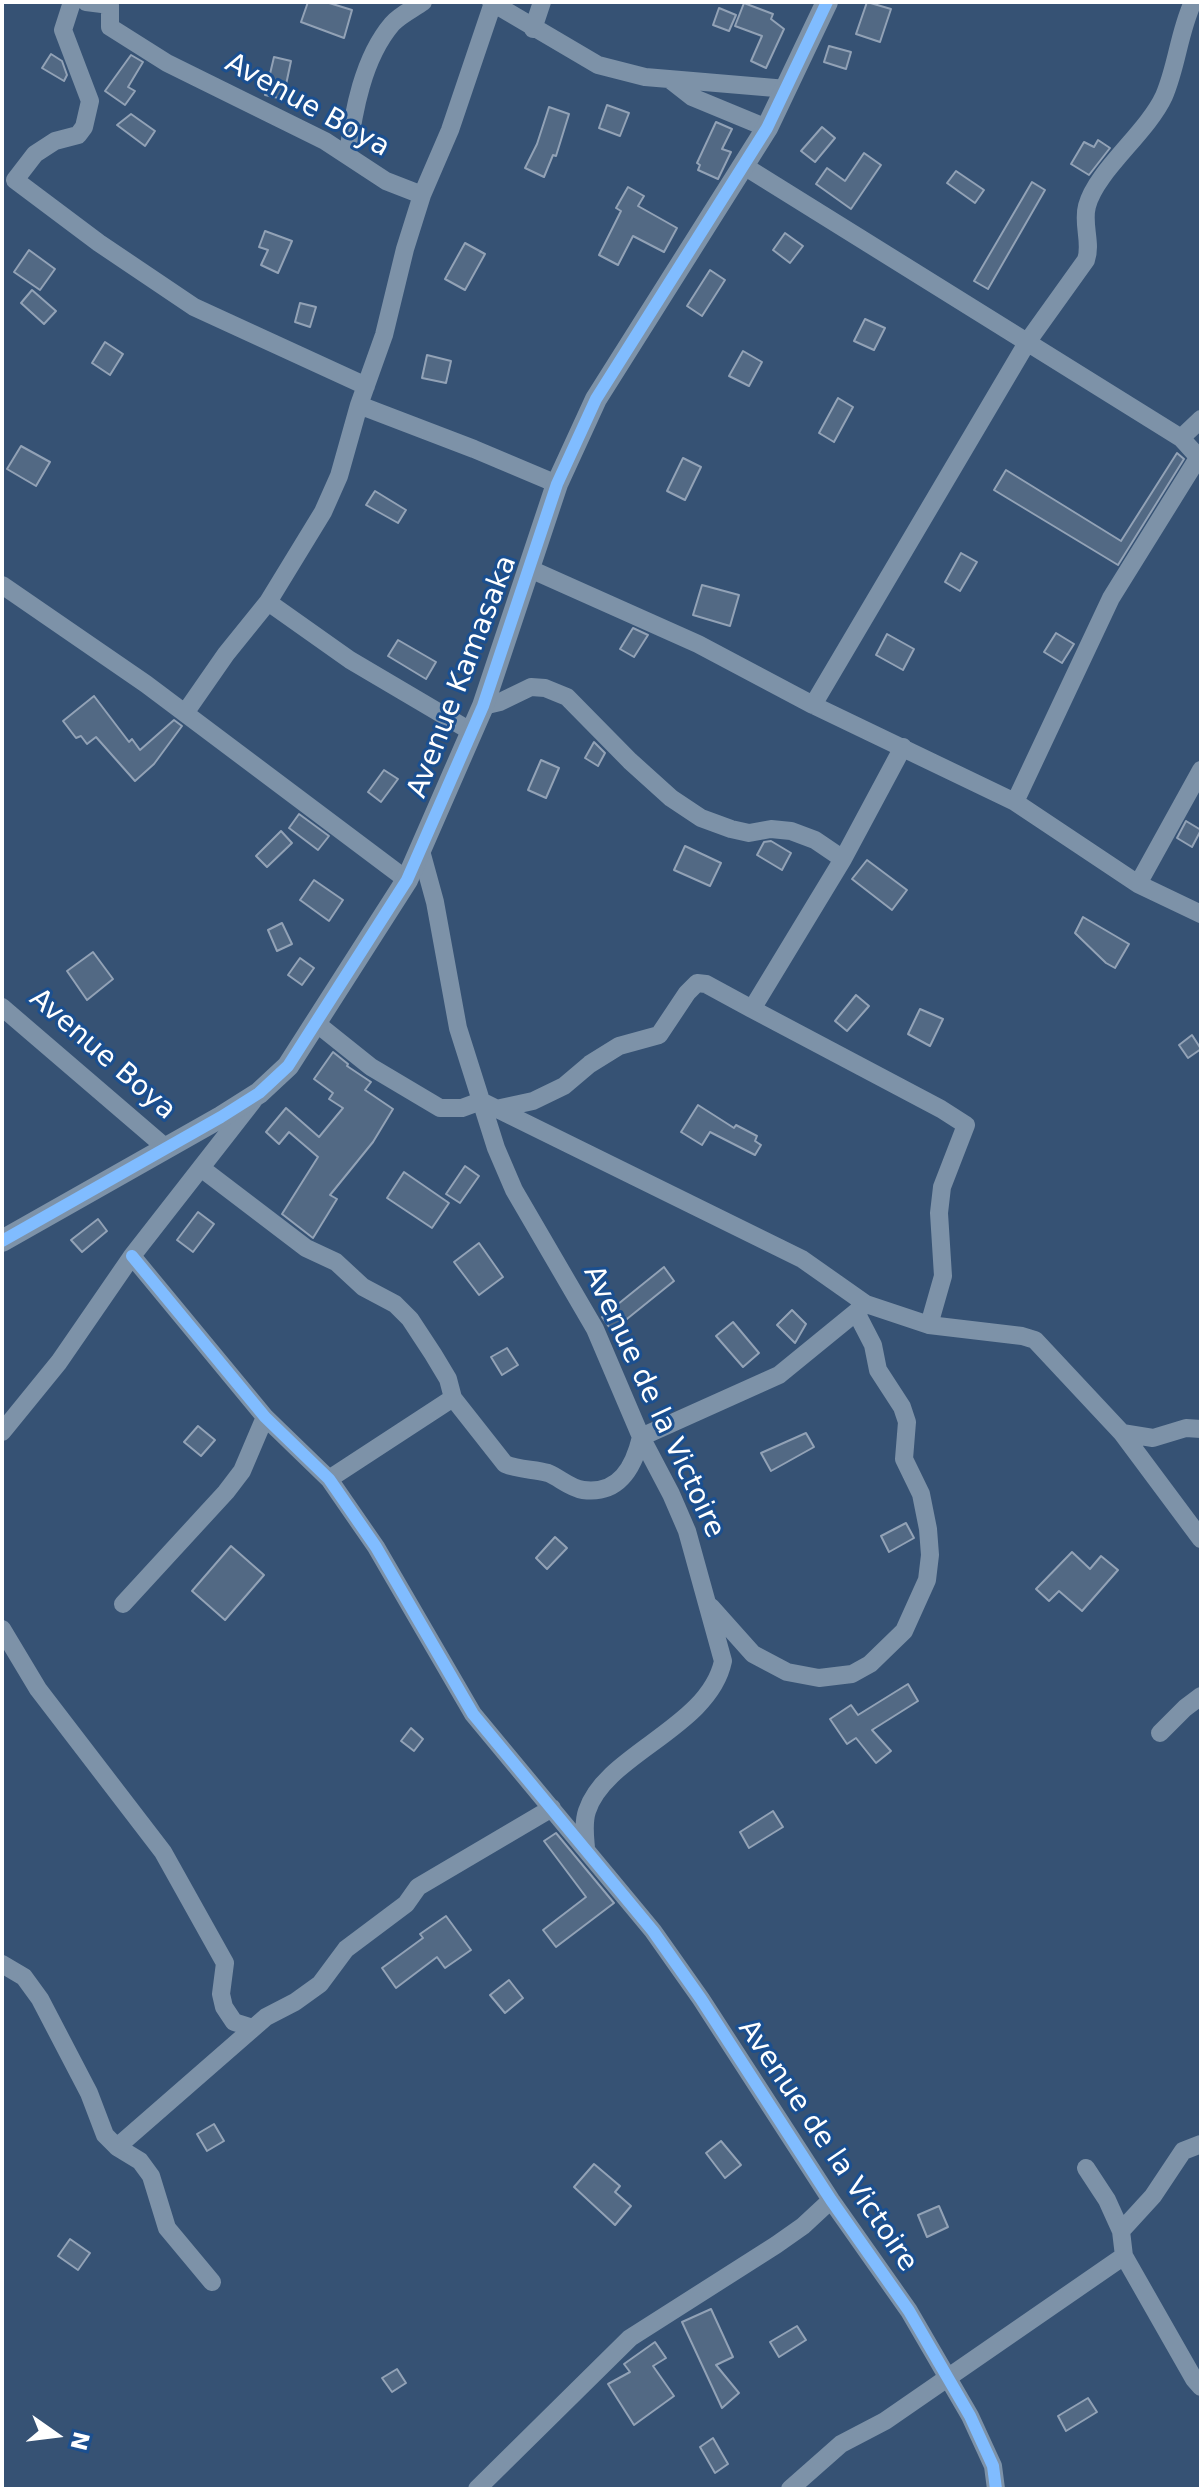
<!DOCTYPE html>
<html>
<head>
<meta charset="utf-8">
<style>
	body { margin:0 }
	#map { position:relative; width:1203px; height:2491px; overflow:hidden; background:#365274; font-family:"DejaVu Sans",sans-serif }
	canvas { display:block }
	.frame { position:absolute; inset:0; border:4px solid #fff; pointer-events:none }
	.north { position:absolute; left:16px; top:2395px; width:80px; height:80px; -webkit-text-stroke:6px #1b4f8f; paint-order:stroke; rotate:104deg; font-size:22px; font-weight:700; line-height:32px; text-align:center; color:#fff }
	.north::after { content:''; display:block; margin:auto; width:28px; height:36px; background:#fff; clip-path:polygon(50% 0,100% 100%,50% 72%,0 100%) }
</style>
</head>
<body>
<div id="map">
<canvas width="1203" height="2491"></canvas>
<div class="frame"></div>
<div class="north">N</div>
</div>
<script>
const ctx = document.querySelector('canvas').getContext('2d');
ctx.lineJoin = 'round';
function paint(path, color) {
  ctx.fillStyle = color;
  ctx.fill(path, 'evenodd');
}
function stroke(path, color, width, dash) {
  ctx.strokeStyle = color;
  ctx.lineWidth = width;
  ctx.lineCap = dash ? 'butt' : 'round';
  ctx.setLineDash(dash || []);
  ctx.stroke(path);
}
function drawText(font, color, halo, rows, align = 'center') {
  ctx.font = font + ' "DejaVu Sans",sans-serif';
  ctx.lineWidth = 6;
  ctx.setLineDash([]);
  ctx.textBaseline = 'middle';
  ctx.strokeStyle = halo;
  ctx.fillStyle = color;
  for (const [text, x, y, turn = 0] of rows) {
    ctx.save();
    ctx.translate(x, y);
    ctx.rotate((+turn || 0) * Math.PI / 180);
    ctx.textAlign = isNaN(turn) ? turn : align;
    if (halo) ctx.strokeText(text, 0, 0);
    ctx.fillText(text, 0, 0);
    ctx.restore();
  }
}
const building = new Path2D(`
	M308,2H326L352,10L344,38L301,22Z
	M867,2L891,9L880,42L856,34Z
	M744,3L773,14L771,19L784,29L766,68L751,61L762,36L735,26Z
	M719,8L736,15L729,31L713,25Z
	M829,46L851,52L846,69L824,62Z
	M51,54L62,61L67,75L64,81L42,68Z
	M131,55L143,62L128,87L135,91L125,105L105,91Z
	M274,57L291,61L283,99L265,95Z
	M607,105L629,113L620,136L599,128Z
	M549,107L569,114L556,156L553,155L544,177L525,168L537,144Z
	M131,114L155,131L145,146L117,125Z
	M716,122L732,129L722,149L731,152L718,179L698,170L700,165L697,163Z
	M822,127L835,138L815,162L801,151Z
	M1098,140L1110,148L1089,175L1071,164L1084,142L1094,147Z
	M864,153L881,165L851,209L816,184L827,168L845,181Z
	M956,171L984,190L975,203L947,183Z
	M1032,182L1045,190L988,289L974,281Z
	M628,187L644,196L638,206L677,228L664,252L633,236L618,265L599,255L621,211L616,208Z
	M265,231L292,241L278,273L261,265L268,250L259,247Z
	M785,233L803,246L790,263L773,250Z
	M465,243L485,254L465,290L445,279Z
	M29,250L55,269L40,290L14,272Z
	M710,270L725,280L702,316L687,306Z
	M32,290L56,311L44,324L21,303Z
	M300,303L316,307L310,327L295,322Z
	M865,319L885,328L874,350L854,341Z
	M105,342L123,354L110,375L92,363Z
	M743,351L762,362L749,386L729,376Z
	M427,355L451,361L446,383L422,378Z
	M838,398L853,407L834,442L819,433Z
	M21,446L50,462L36,486L7,469Z
	M1177,453L1184,459L1118,565L994,490L1006,470L1121,541Z
	M683,458L701,467L685,500L667,491Z
	M375,491L406,510L398,523L366,505Z
	M961,553L977,562L960,591L945,582Z
	M702,585L739,595L730,626L693,615Z
	M633,628L648,635L634,657L620,649Z
	M1056,633L1074,644L1062,663L1044,652Z
	M887,634L914,649L903,670L876,655Z
	M398,640L436,662L426,679L388,656Z
	M94,696L129,742L132,739L140,750L174,720L182,726L154,764L135,781L96,737L87,744L81,736L76,738L63,721Z
	M594,742L605,753L598,766L585,758Z
	M541,760L559,768L546,798L528,790Z
	M384,770L398,779L381,802L368,792Z
	M299,814L329,836L318,850L289,828Z
	M1186,821L1201,830L1192,847L1177,838Z
	M281,831L292,843L267,867L256,856Z
	M771,841L791,853L782,870L757,855L764,842Z
	M685,846L721,863L710,886L674,870Z
	M867,860L907,890L892,910L852,879Z
	M314,880L343,900L329,921L300,900Z
	M1083,917L1129,944L1115,968L1106,963L1075,933Z
	M282,923L292,944L277,951L268,930Z
	M93,952L113,979L87,1000L67,971Z
	M300,958L314,968L302,985L288,975Z
	M856,995L869,1006L847,1031L835,1021Z
	M920,1009L943,1019L930,1046L908,1034Z
	M1192,1035L1201,1049L1188,1058L1179,1045Z
	M333,1052L348,1064L347,1066L371,1082L365,1090L393,1109L373,1142L330,1195L337,1199L313,1238L282,1214L318,1157L289,1132L279,1144L266,1132L286,1108L319,1137L343,1108L329,1099L333,1093L314,1079Z
	M698,1105L734,1128L736,1125L757,1136L755,1141L761,1145L755,1155L710,1132L702,1145L681,1132Z
	M465,1166L479,1176L460,1203L446,1194Z
	M404,1172L449,1203L432,1228L387,1198Z
	M198,1212L214,1224L193,1252L177,1240Z
	M98,1219L107,1231L82,1252L71,1240Z
	M479,1243L503,1277L479,1295L454,1262Z
	M664,1267L674,1281L612,1331L602,1317Z
	M792,1310L806,1324L795,1343L777,1325Z
	M733,1322L759,1353L743,1367L716,1336Z
	M507,1348L518,1365L502,1375L491,1357Z
	M198,1426L215,1440L201,1456L184,1442Z
	M806,1433L814,1447L771,1471L761,1453Z
	M906,1523L914,1538L889,1552L881,1536Z
	M555,1537L567,1548L547,1569L536,1558Z
	M231,1546L264,1575L225,1620L192,1591Z
	M1072,1552L1090,1569L1101,1556L1118,1570L1082,1611L1059,1591L1049,1601L1036,1589Z
	M908,1684L918,1701L872,1730L891,1751L876,1763L856,1738L847,1744L830,1719L851,1705L858,1715Z
	M411,1728L423,1739L414,1751L401,1741Z
	M773,1811L783,1827L749,1848L740,1832Z
	M556,1833L614,1903L556,1947L543,1930L586,1897L544,1841Z
	M446,1916L471,1950L445,1968L437,1957L396,1988L382,1968L423,1938L420,1934Z
	M509,1980L523,1998L505,2013L490,1995Z
	M214,2124L224,2141L207,2151L197,2134Z
	M721,2141L741,2165L725,2178L706,2153Z
	M594,2164L620,2186L615,2192L631,2206L615,2225L574,2187Z
	M939,2206L948,2227L927,2237L918,2215Z
	M70,2239L90,2253L78,2270L58,2256Z
	M711,2309L733,2357L716,2365L739,2393L722,2408L682,2322Z
	M797,2326L806,2340L779,2357L770,2342Z
	M655,2342L666,2358L653,2366L674,2396L634,2425L608,2384L630,2372L624,2364Z
	M397,2369L406,2383L392,2392L382,2378Z
	M1088,2398L1097,2412L1066,2431L1058,2416Z
	M713,2438L728,2464L715,2473L700,2447Z`);
paint(building, '#526984');
stroke(building, '#92a2b6', 2);
stroke(new Path2D(`
	M72,2L63,30L90,101L84,127L78,135L55,141L35,154L15,180L99,243L194,307L366,386
	M86,2L110,5V27L167,63L325,141L386,181L422,195
	M491,2L598,65L645,77L669,79L692,97L767,128
	M533,29L542,2
	M669,79L787,89
	M348,155C353,112 363,58 392,24C400,15 413,9 423,2
	M744,166L1181,438L1201,460
	M359,405L474,449L557,484
	M1181,438L1201,419
	M530,569L698,644L813,705L1015,802L1138,884L1201,914
	M2,585L146,684L407,880
	M268,602L350,660L472,732
	M813,705L1028,341L1086,260C1092,243 1082,224 1087,206C1096,171 1147,133 1164,96C1177,66 1179,32 1193,2
	M483,706L500,702L531,687L545,688L567,697L630,761L671,798L701,818L731,829L749,833L771,829L791,831L815,840L843,859
	M185,713L226,654L268,602L323,512L339,476L359,405L384,335L405,249L422,195L450,130L493,3
	M903,747L843,859L752,1009L941,1109L966,1125L942,1187L939,1213L943,1276L929,1325
	M1015,802L1111,598L1198,458
	M421,851L435,902L458,1028L496,1148L514,1190L595,1329L641,1437L671,1494L687,1531L723,1661C709,1728 605,1754 587,1811C583,1823 585,1836 586,1848
	M1138,884L1201,770
	M2,1007L165,1147
	M316,1023L371,1067L440,1108H462L481,1101L802,1259L866,1304L929,1325L1022,1336L1035,1340L1122,1433L1201,1539
	M496,1109L533,1101L564,1086L590,1064L619,1046L659,1035L687,993L697,983L706,984L752,1009
	M201,1168L306,1248L336,1262L363,1287L395,1304L410,1319L433,1354L448,1379L453,1398L505,1464C519,1470 534,1469 548,1473C560,1478 570,1488 583,1490C620,1495 634,1466 641,1437L779,1375L866,1304
	M132,1256L265,1417L329,1479L376,1547L473,1714L653,1931L701,1999L831,2200L909,2311L970,2416L993,2466L996,2489
	M2,1432L59,1362L132,1256L253,1101
	M1122,1433L1153,1438L1186,1428L1201,1429
	M329,1479L453,1398
	M123,1604L226,1492L242,1471L265,1417
	M711,1607L753,1654L787,1672L819,1678L852,1674L870,1664L904,1631L927,1580L930,1555L928,1529L921,1494L904,1459L907,1422L902,1407L878,1370L873,1345L856,1312
	M2,1629L38,1689L163,1852L225,1963L221,1994L224,2007L234,2022L253,2028
	M1160,1733L1185,1708L1201,1696
	M2,1964L24,1977L40,1999L89,2093L105,2135L117,2147L140,2161L151,2176L167,2228L212,2282
	M117,2147L266,2017L295,2002L320,1984L346,1949L406,1904L418,1887L552,1808
	M1086,2168L1107,2200L1121,2231L1124,2256L1194,2379L1201,2387
	M1121,2231L1153,2196L1183,2151L1201,2144
	M477,2489L630,2338L776,2245L803,2226L831,2200
	M790,2489L841,2444L885,2421L1124,2256`), '#7d92a8', 18);
stroke(new Path2D(`
	M2,1241L221,1117L259,1093L288,1066L407,880L483,706L557,484L596,399L767,128L827,2`), '#7d92a8', 22);
stroke(new Path2D(`
	M2,1241L221,1117L259,1093L288,1066L407,880L483,706L557,484L596,399L767,128L827,2
	M132,1256L265,1417L329,1479L376,1547L473,1714L653,1931L701,1999L831,2200L909,2311L970,2416L993,2466L996,2489`), '#80bcff', 12);
drawText('28px', '#fff', '#1b4f8f', [
	["Avenue Boya",307,106,29],
	["Avenue Kamasaka",463,677,-69],
	["Avenue Boya",102,1055,41],
	["Avenue de la Victoire",653,1402,65],
	["Avenue de la Victoire",827,2146,56]
]);
</script>
</body>
</html>
